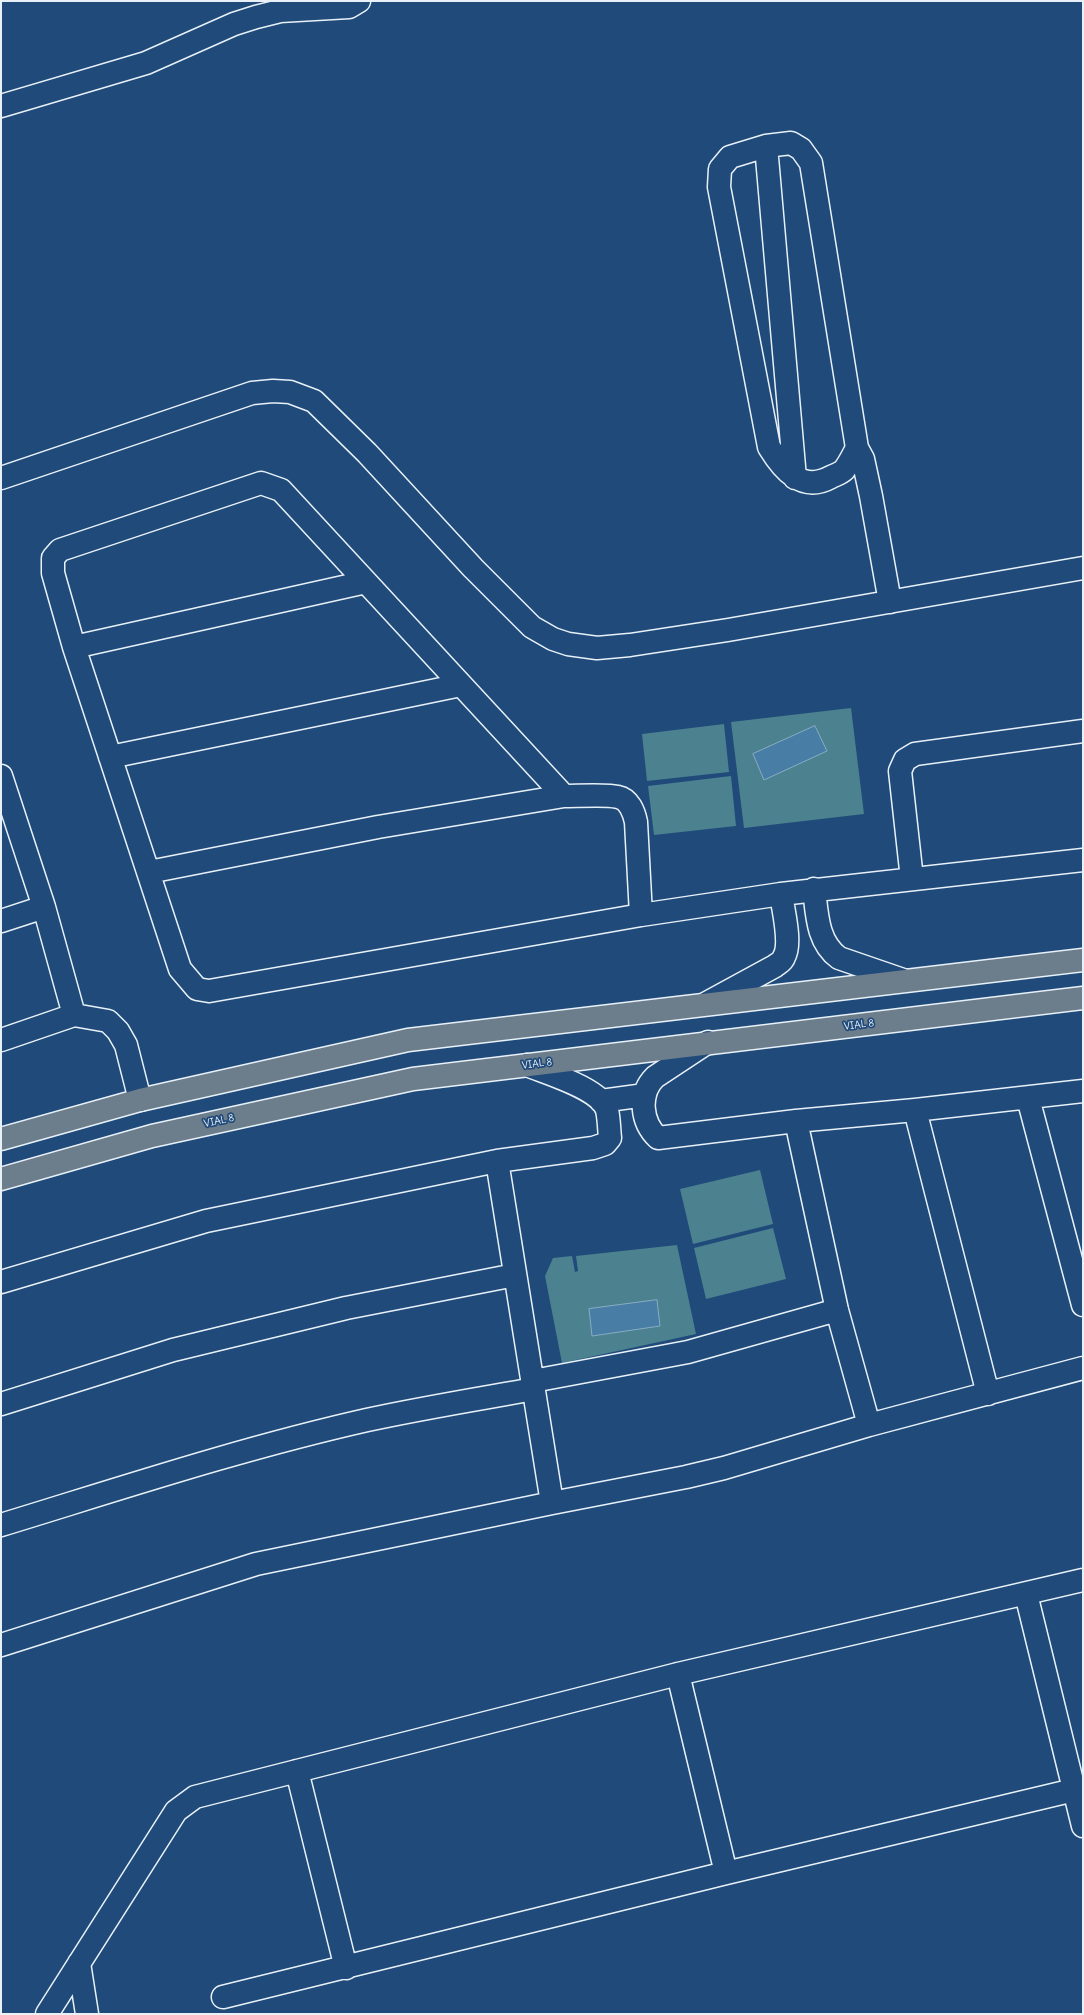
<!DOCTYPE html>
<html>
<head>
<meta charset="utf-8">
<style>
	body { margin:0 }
	#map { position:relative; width:1084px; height:2015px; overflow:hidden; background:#1f4a7a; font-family:Delius,sans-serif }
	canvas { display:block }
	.frame { position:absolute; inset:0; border:2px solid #e8f1f8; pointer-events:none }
</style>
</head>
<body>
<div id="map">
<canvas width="1084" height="2015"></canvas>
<div class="frame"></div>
</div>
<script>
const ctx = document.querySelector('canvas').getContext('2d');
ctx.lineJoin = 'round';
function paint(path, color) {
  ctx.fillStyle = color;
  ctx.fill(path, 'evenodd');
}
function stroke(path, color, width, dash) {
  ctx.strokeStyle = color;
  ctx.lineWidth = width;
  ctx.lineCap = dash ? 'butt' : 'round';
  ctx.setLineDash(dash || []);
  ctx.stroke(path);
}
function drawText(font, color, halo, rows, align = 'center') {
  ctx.font = font + ' Delius,sans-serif';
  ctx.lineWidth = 3.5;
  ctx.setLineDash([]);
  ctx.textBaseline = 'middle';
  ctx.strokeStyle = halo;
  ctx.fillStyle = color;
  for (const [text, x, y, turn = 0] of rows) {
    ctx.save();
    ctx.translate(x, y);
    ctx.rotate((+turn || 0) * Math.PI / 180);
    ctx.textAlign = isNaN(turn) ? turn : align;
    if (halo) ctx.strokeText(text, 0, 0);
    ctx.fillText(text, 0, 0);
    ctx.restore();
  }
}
paint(new Path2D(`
	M851,708L864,814L744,828L731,722Z
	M724,724L729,772L647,781L642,734Z
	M731,776L736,826L654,835L648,786Z
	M760,1170L773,1224L693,1244L680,1189Z
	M773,1228L786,1279L706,1299L694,1248Z
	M677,1245L696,1334L562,1363L545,1276L553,1258L572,1256L575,1272L578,1271L576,1256Z`), '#4c818f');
const water = new Path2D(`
	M815,726L827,751L764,780L753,754Z
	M657,1300L660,1326L592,1336L589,1309Z`);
paint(water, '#487ea5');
stroke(water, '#88acc6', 1);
const minor = new Path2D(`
	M1,106L146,63L234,24L256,17L280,11L349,7L359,1
	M766,146L795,478
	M857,448C853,455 849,464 844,470C841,473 835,475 831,477C802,493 783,470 769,447L719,187L720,169L730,157L766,146L791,143L801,149L811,163L857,448L863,459L871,496L890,602
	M1,478L252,393L273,391L290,392L314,401L367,453L473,568L532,627L553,639L568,644L597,648L630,645L728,630L1083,568
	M74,647L366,582
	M110,757L461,685
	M1,776L44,907L74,1015
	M149,872L378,827L564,796
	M912,879L900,771L905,760L915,754L1083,731
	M814,889C817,914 817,942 839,958L903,980
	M641,915L636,822C634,812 629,799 618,797C608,794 577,796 564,796L281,490L261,483L60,550L53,558V573L74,647L180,969L197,989L209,991L641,915L781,894L1083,860
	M1,921L44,907
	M707,1003L775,966C779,963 783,961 784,957C792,943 783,910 781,894
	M1,1040L74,1015L108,1021L118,1031L126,1045L140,1100
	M708,1042L655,1077C638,1094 641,1122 658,1138L796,1121L915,1110L1083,1091
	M1028,1098L1083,1305
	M601,1101L645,1095
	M915,1110L988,1394
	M796,1121L837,1310L869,1425
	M497,1161L552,1503
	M1,1282L206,1221L497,1161L593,1148L605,1144L610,1138C609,1129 609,1118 607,1110C600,1088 546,1073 527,1065
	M533,1381L688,1352L837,1310
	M1,1404L173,1350L346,1308L515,1275
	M1,1525C122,1488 243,1448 367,1420C422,1408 478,1399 534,1389
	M1026,1594L1083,1826
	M1,1645L256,1564L552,1503L686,1477L724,1468L869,1425L1083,1368
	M678,1674L726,1873
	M297,1771L346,1968
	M79,1963L87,2014
	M223,1997L726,1873L1074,1790
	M47,2014L176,1811L195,1797L678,1674L1083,1580`);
const major = new Path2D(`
	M1,1139L140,1100L408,1040L1083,960
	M1,1179L152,1136L413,1079L1083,998`);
stroke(minor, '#e8f1f8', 25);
stroke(major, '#e8f1f8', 25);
stroke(minor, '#1f4a7a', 22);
stroke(major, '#6c7d8c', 22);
drawText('10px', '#e8f1f8', '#1f4a7a', [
	["VIAL 8",859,1025,-7],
	["VIAL 8",537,1064,-7],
	["VIAL 8",219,1121,-12]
]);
</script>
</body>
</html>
